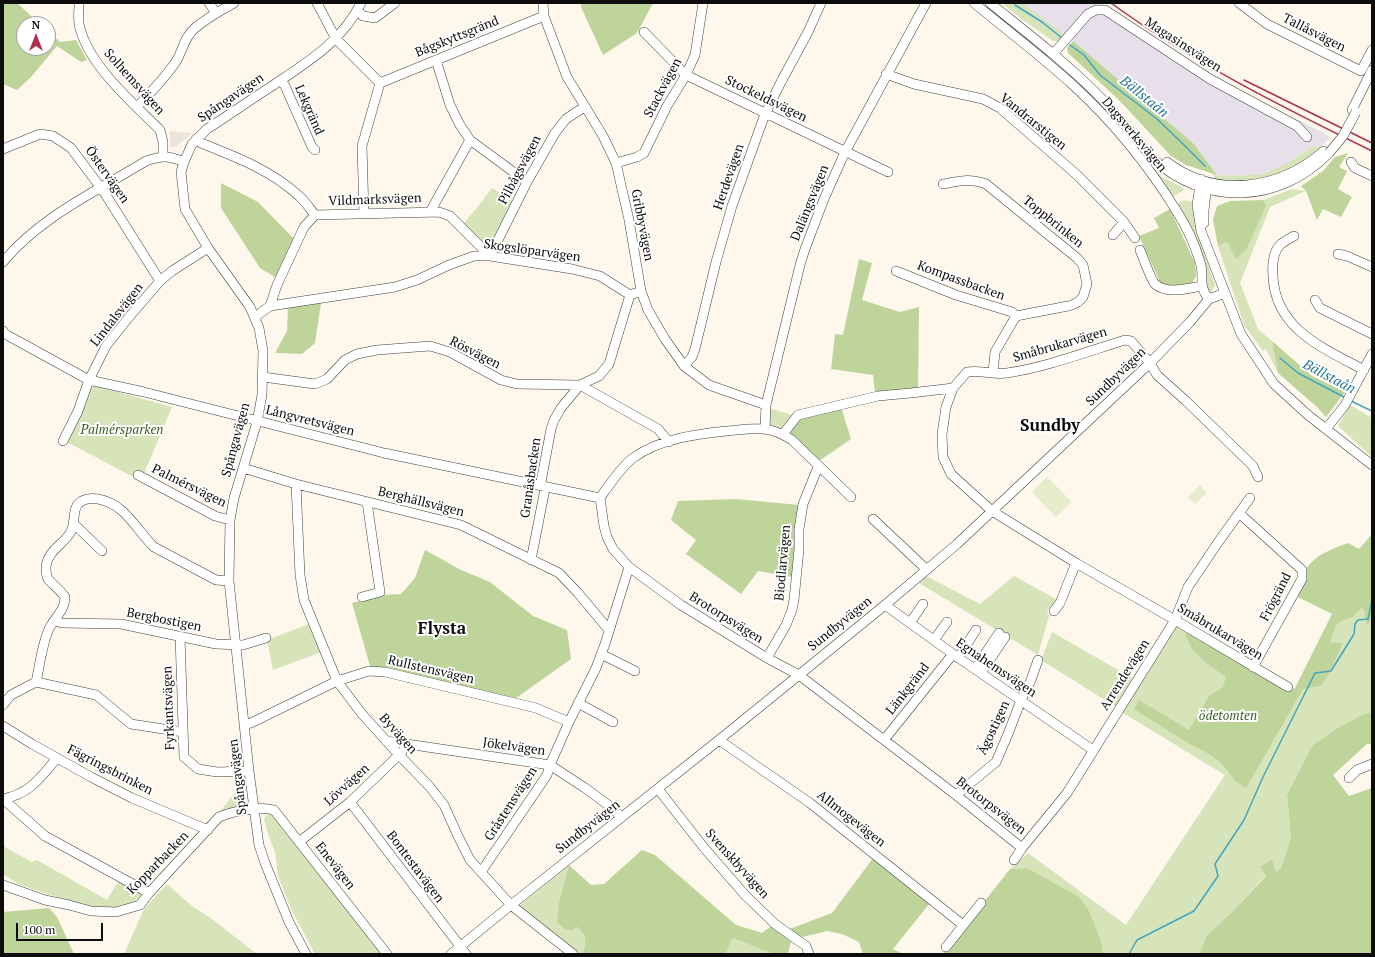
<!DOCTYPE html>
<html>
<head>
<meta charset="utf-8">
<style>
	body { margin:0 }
	#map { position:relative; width:1375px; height:957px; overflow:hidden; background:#fdf7ec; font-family:"PT Serif",serif }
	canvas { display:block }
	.frame { position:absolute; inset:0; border:4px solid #0c0c0c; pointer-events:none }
	.north { position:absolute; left:16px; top:16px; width:40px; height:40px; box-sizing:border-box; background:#fff; border:1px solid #9e9e9e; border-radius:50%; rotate:0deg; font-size:11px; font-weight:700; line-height:16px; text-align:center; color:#0c0c0c }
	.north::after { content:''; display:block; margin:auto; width:14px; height:18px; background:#af304c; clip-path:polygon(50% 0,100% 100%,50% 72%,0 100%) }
	.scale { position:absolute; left:16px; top:923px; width:87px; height:18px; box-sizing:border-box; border:2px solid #0c0c0c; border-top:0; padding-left:5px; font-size:12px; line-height:14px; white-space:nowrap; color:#0c0c0c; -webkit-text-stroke:3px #fff; paint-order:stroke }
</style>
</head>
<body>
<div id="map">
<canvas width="1375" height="957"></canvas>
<div class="frame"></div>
<div class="north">N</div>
<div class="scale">100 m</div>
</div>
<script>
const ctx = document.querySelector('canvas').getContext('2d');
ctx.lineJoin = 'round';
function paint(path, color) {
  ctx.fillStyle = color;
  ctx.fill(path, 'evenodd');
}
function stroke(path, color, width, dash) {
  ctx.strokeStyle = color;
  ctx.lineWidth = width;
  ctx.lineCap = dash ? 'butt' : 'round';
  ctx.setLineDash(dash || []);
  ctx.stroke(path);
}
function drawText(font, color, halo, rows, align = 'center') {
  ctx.font = font + ' "PT Serif",serif';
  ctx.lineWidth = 4;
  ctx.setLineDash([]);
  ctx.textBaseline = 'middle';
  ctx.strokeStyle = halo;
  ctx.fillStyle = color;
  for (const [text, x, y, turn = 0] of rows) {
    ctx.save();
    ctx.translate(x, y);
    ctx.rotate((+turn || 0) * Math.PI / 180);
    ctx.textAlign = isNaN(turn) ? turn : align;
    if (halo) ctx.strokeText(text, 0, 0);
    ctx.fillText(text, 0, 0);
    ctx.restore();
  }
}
paint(new Path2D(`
	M1023,3H1101L1215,78L1320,131L1330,137L1322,146L1310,148L1287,163L1263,174L1233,176L1217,175L1194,144L1073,41Z`), '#e7e0ea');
paint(new Path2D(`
	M1002,3H1023L1065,35L1058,41H1053L1023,20Z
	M1322,146C1314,160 1283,176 1266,179C1250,182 1233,182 1216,180L1212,173L1217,175L1233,176L1263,174L1287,163L1310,148Z
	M1147,161L1162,177L1181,187L1184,190L1172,197Z
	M492,188L515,202L491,247H487L463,224L476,209Z
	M1292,189L1306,191L1270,207L1240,283L1258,329L1272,341L1278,373L1266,349L1263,351L1244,325L1218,246L1227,242L1236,259L1266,206L1263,200Z
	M1184,200L1194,202L1197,229L1215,285L1211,292H1207L1176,205Z
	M93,385L172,407L141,481L67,442Z
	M1350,405L1372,418V457L1338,426Z
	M769,408L792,415C787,429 783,429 769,426Z
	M926,576L980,604L1014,576L1056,599L1055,604L1047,610L1049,616L1038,655L919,583Z
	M1362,608L1364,610L1367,625L1372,618V713L1364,714L1287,794L1291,838L1281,868L1276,872L1272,859L1260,868L1266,875L1232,912L1208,936L1199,954H1103L1101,941L1028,868L1010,869L1028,853L1126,925L1225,775L1123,713L1146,666L1173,624L1298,697L1303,689L1321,686L1343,643L1330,642L1337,624L1349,618H1352Z
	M309,624L321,652L273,670L267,640Z
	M1052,632L1132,678L1116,707L1041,660Z
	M243,779H244L247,803L246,807L219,813L237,790Z
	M269,813L275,817L384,954H315L291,909L278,876L275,852L268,834L264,818Z
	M3,846L32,862L37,860L107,900L119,880L143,893L132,905L109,910L74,903L18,884L3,874Z
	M569,865L559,902C564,910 586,935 586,942C586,945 584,950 583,954H576L520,911V905Z
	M167,884L192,906L212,919L257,954H124L144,909Z
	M733,938L773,954H725Z`), '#d7e4b9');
paint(new Path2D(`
	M3,3H17L40,24H24V48H48V31L60,42L76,40L87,60L81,62L57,46L31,77L17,90L3,84Z
	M581,3H653L637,33L603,55L581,7Z
	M1073,41L1194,144L1217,175L1186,165L1171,156L1119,100L1068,53L1067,48Z
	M1348,153L1339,167L1347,171L1338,189L1352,197L1341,217L1323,209L1317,220L1306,191L1301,186L1323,171L1335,157Z
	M221,183L258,202L295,240L278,279L260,268L221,208Z
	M1263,200L1266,206L1246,250L1236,259L1227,242L1218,246L1213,220L1217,206L1230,201Z
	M1170,209L1195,263L1196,276L1192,283L1170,286L1160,282L1139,236L1159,228L1154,218Z
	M859,259L872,263L862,300L900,312L919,307L918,388L875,393L873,375L831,369L835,334L843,335Z
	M321,303L315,343L302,354L275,353L287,331L288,307Z
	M1272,341L1312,376L1345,392L1326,417L1317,407L1278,373Z
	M841,407L851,439L819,461L788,432L800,418Z
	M736,499L799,505L792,577L758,571L741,594L686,554L696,540L671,520L678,501Z
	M1372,534V618L1367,626L1364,610L1362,608L1352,618H1349L1337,624L1330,642L1343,643L1328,676L1321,686L1303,689L1246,788L1235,781L1227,770L1220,762L1204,751L1193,746L1134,709L1139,700L1189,730L1209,696L1223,687L1226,677L1206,663L1192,649L1185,634L1191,633L1288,692L1295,688L1332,614L1296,596C1299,588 1301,576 1306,569C1316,554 1332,549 1348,543L1359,549Z
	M425,550L461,570L490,582L533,616L567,630L571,659L516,698L370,666L352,603L383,595L401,594L415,578Z
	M1372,713V744H1367L1333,775L1349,796L1372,788V954H1199L1207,936L1232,912L1266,876L1260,867L1272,859L1276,872L1281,868L1291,838L1287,795L1313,745L1338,728L1364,714Z
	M642,850L655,855L736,925L762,933L771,926L791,942L788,953L773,954L733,938L725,954H583C587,940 587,937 576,926L573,930H566L557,922L559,902L569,865L591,885L604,884Z
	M874,857L930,903L893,949L903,954H863L859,942L842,934L827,931L803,937L787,930L832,913Z
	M1027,868L1079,897L1089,911L1101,941L1103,954H943L1010,869Z
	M49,908L57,917L74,954H3V912Z`), '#bed49a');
paint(new Path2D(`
	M1047,477L1072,502L1056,517L1032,492Z
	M1200,485L1207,493L1195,504L1188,497Z`), '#e7edca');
paint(new Path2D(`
	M170,131L192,133L176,147H170Z`), '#ece5dc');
stroke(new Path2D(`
	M1015,5L1042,22L1062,38
	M1070,45L1084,55L1100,75L1157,119L1182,143L1205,166
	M1280,358L1298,373L1344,397
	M1351,401L1372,411
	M1129,954L1137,940L1194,911L1218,876L1215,864L1244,820L1263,777L1315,673L1331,671L1354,634L1355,624L1358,620L1368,619L1372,601`), '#42a5c1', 1.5);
const minor = new Path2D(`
	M79,3C79,10 78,18 79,24C87,64 132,102 160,130L163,142V156
	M209,3L216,13
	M317,3L336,39L380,83
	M543,3L544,16L567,77L603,136L616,163L629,220L641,291L648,310L665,339L684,366L709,385L766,405
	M974,3C1007,30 1042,57 1074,86C1113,122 1148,165 1176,210C1185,224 1195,245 1200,262C1205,277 1197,285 1209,299
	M990,3C1026,32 1064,61 1097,94C1111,108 1124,124 1137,139C1143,145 1146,152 1152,158C1205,207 1279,204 1329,153
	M1239,3L1267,24L1361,71L1372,50
	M357,10L363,16L375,18L395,3
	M644,32L686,75L888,172
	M1053,54L1088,14L1096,10H1105L1210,79L1297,126L1307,137
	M436,60L450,105L460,125L470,140L527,182
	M886,74L914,84L983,99L1000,108L1077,175L1124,222L1135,238
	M281,80L285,86L312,147L315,150
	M380,83L544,16
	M137,107C151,92 166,77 177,60C183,49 185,36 195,28C207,18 221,10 234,3
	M1352,110L1372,70
	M196,139L201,143C236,157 271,170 299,196C305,201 310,209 315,215
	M3,149L40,134L53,136L71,148L104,192L160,281
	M1167,162C1216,199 1279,190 1324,151
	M1351,162L1355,168L1372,176
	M616,163L637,157L644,153L667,106L686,75L695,55L703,3
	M1201,179L1197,205L1201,231L1241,334L1274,384L1308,415L1372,465
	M943,184C960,181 969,178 986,184L1077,258L1083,265L1087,284L1083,297L1078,302L1072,305L1068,306L1016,316L995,352L993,373
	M430,212L470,140
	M364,214L362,146L380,83
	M315,215L439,212L450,216L490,256L527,182L555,133L566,119L584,107
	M1204,223V211L1207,184
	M1113,235L1124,222
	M1294,236C1290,238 1285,241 1281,244C1273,251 1272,266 1273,276C1275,329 1323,348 1364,370
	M1140,250C1143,257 1151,280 1155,284C1167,295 1188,288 1202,286
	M1338,254L1347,256L1372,267
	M3,262C40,217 97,191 146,161C161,156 168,155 184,162
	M896,271L956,295L1012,312L1016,316
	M1315,300L1320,308L1372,334
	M270,306L277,285L304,227L315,215
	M255,317L270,306L395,287L417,280L449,265L474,256H490L572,269L600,276L630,295L641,291
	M3,331L5,334L89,380L144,392L384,453L600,498
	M684,366L692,357L695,349L716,262L732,206L765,114L781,82L808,32L821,3
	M263,377L315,384L327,379L345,360L357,354L377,350L430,346L450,352L501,380L517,384L580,385L658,429L669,442
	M765,429L766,405L800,265L805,249L824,199L845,152L926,3
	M1326,429L1345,405L1372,354
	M783,434L798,415L878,396L911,393L953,388
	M63,441L78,411L89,380L106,346L129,317L160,281L172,271L208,248
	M243,468L296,484L461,525L559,573L578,593L609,630
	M138,475L215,516L230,520
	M1258,477L1253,466L1186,401L1157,375L1150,363L1131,341L1125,340C1086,352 1047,367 1007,373C994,375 981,370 967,372L953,388L946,407L942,434L943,457L951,474L992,511L1076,563L1175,620L1288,687
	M296,484L300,575L304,600L337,681L362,714L399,755L429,786L444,805L458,836L470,860L511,905L573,954
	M851,497L792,440C783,434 774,430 763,429C751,428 739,430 727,431C696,434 659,439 633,458C621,467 609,485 600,498L604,526L607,537L613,549L629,567L681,605L767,658L799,675L956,795L1022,848
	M1239,513L1302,570V579L1253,667
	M873,519L926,569
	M74,524L102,551
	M531,560L545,489L541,482L551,429L554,420L561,408L580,385L599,376L609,364L630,295
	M362,597L380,592L367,502
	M885,605L953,654L1093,750
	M1054,611L1060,603L1076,563
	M55,621L62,623L121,624L216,644L243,645L266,638
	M910,623L923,604
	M180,636L184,757L198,769L217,772L249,771
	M934,640L947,622
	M601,654L635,671
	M767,658L786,625L792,610L794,600L799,549V529L803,504L818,467
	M958,658L976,630
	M975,669L999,633
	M981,673L1005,637
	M36,682L96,695L131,724L183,732
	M578,703L613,722
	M3,705L11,695L36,682C40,665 42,642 50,627C56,616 65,610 65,597C60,590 53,585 48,579C46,575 46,571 46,567C48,550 62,546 70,533C76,525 72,510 78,504C83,499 91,498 98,499C126,504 136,530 154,547L216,580L229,581
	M245,724L251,723L337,681L369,671L385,672L536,708L569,722
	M3,726L32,744L91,777L132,798L208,830
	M719,740L810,803L963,925
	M884,740L953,654
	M386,741L550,765L585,788L607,804L622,817
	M1349,778L1357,770L1372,764
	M658,789L705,849L745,895L775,924L806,946L809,954
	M956,795L996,762L1008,734L1021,700L1031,680L1038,660
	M3,799L45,836L149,893
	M3,799C31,793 40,778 57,758
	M350,802L466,954
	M299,842L350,802L402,752
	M1014,860L1022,848L1067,793L1175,620L1188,587L1219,541L1250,498
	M481,872L547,775L550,765L569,722L596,668L605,644L629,567
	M3,885L45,900L69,905L91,911L116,912L140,905L149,893L219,817C234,811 260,806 274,810L387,954
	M946,947L981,903
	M306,954L289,922L265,863L259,845L249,771L229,581L230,520L234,498L257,422L262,395L263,351L259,328L250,307L208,248L185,209L181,172L184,162L192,144L207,129C229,115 250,100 272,86C306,63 342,42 361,3
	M451,954L511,905L719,740L885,605L957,544L1150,363L1190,322L1209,299L1225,293`);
stroke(minor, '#3f3f3f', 10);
stroke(minor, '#fff', 9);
stroke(new Path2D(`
	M1111,3C1192,62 1282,107 1372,151
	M1244,80L1372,143`), '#af304c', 1.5);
const minorBridge = new Path2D(`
	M1329,153L1343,136L1356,112`);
stroke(minorBridge, '#3f3f3f', 10, []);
stroke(minorBridge, '#fff', 9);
drawText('13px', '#0c0c0c', '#fff', [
	["Tallåsvägen",1314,33,27],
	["Bågskyttsgränd",457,37,-22],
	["Magasinsvägen",1183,45,33],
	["Solhemsvägen",134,82,48],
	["Stackvägen",663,88,-62],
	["Spångavägen",231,98,-34],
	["Stockeldsvägen",766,99,26],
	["Lekgränd",309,110,66],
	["Vandrarstigen",1033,122,39],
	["Dagsverksvägen",1134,135,50],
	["Pilbågsvägen",520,170,-62],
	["Östervägen",107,175,55],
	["Herdevägen",729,177,-71],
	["Vildmarksvägen",375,200,-2],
	["Dalängsvägen",810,203,-68],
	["Toppbrinken",1053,222,39],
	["Gribbyvägen",642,225,79],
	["Skogslöparvägen",532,251,8],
	["Kompassbacken",961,281,20],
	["Lindalsvägen",117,315,-52],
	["Småbrukarvägen",1060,345,-16],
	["Rösvägen",475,353,27],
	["Sundbyvägen",1116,377,-44],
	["Långvretsvägen",310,421,14],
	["Spångavägen",236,440,-75],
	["Granåsbacken",531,478,-82],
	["Palmérsvägen",189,486,26],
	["Berghällsvägen",421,502,14],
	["Biodlarvägen",783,563,-85],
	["Frögränd",1276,597,-63],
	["Brotorpsvägen",726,618,32],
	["Bergbostigen",164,620,11],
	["Sundbyvägen",840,624,-39],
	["Småbrukarvägen",1220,632,31],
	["Egnahemsvägen",996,668,34],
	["Rullstensvägen",431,670,13],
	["Arrendevägen",1125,675,-58],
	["Länkgränd",908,689,-52],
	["Fyrkantsvägen",169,708,-92],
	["Ägostigen",994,728,-65],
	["Byvägen",398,734,48],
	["Jökelvägen",514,747,8],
	["Fägringsbrinken",110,770,27],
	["Spångavägen",238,777,-97],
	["Lövvägen",347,785,-42],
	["Gråstensvägen",511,804,-57],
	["Brotorpsvägen",991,806,38],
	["Allmogevägen",851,819,38],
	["Sundbyvägen",588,827,-38],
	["Kopparbacken",158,863,-46],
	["Svenskbyvägen",737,864,48],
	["Enevägen",335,866,52],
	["Bontestavägen",415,867,53]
]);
drawText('italic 13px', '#395d22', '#fff', [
	["Palmérsparken",122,430],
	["ödetomten",1228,716]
]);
drawText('italic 14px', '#207492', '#fff', [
	["Bällstaån",1144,97,39],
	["Bällstaån",1329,377,28]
]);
drawText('bold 17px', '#0c0c0c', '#fff', [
	["Sundby",1050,426],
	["Flysta",442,629]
]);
</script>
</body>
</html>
